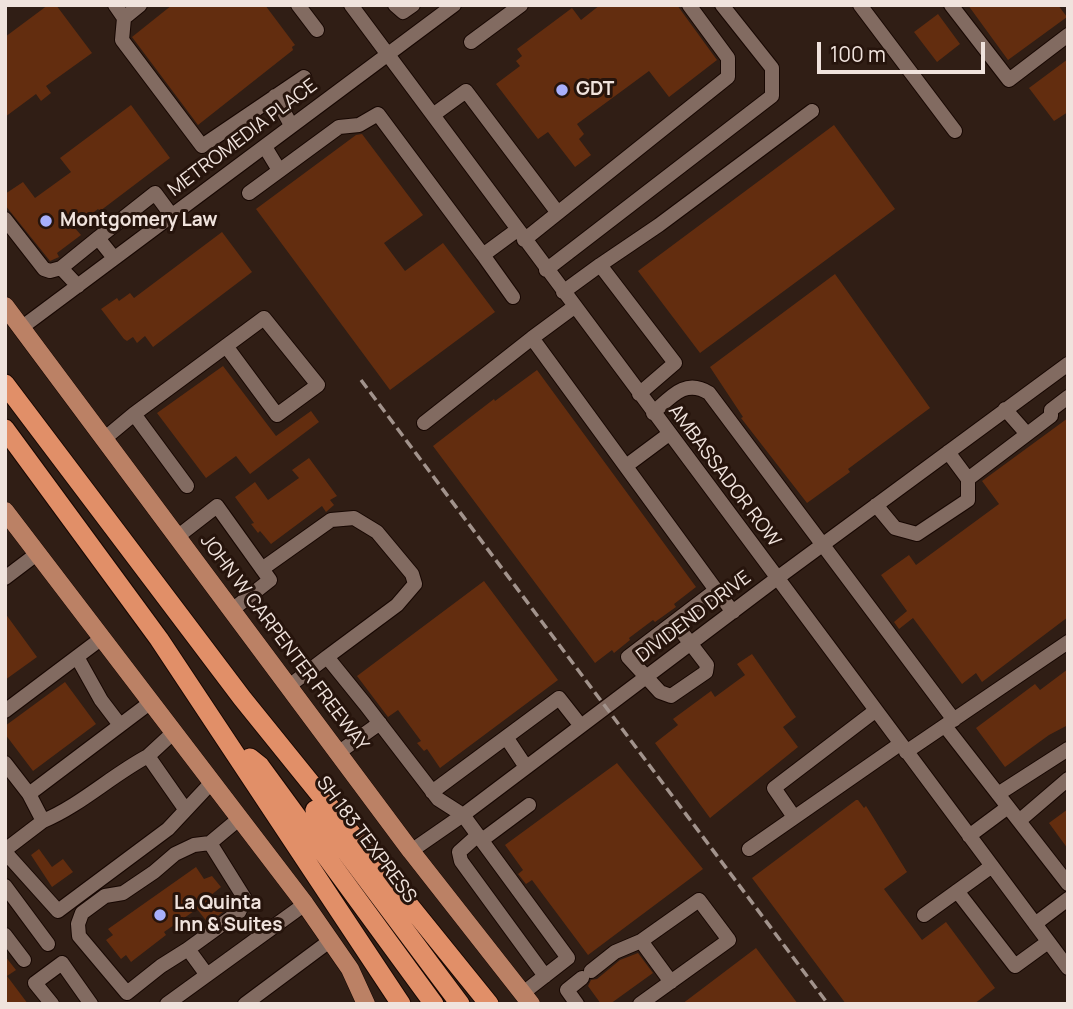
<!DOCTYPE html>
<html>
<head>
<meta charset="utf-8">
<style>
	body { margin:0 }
	#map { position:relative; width:1073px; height:1009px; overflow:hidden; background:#301e15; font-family:Manrope,sans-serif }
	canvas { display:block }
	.frame { position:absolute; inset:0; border:7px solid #f0e3dd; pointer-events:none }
	.scale { position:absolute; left:817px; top:42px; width:168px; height:32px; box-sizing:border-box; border:4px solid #f0e3dd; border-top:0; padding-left:9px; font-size:21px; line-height:24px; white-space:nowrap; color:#f0e3dd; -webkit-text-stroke:5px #26140c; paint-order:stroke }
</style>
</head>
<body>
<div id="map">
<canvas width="1073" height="1009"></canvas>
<div class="frame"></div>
<div class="scale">100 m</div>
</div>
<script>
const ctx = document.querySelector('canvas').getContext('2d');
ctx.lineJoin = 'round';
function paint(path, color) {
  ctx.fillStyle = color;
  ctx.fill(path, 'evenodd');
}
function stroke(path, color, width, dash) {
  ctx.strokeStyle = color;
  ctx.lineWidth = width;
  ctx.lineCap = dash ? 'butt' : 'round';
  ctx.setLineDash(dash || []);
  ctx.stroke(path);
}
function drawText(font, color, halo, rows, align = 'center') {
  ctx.font = font + ' Manrope,sans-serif';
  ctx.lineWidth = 6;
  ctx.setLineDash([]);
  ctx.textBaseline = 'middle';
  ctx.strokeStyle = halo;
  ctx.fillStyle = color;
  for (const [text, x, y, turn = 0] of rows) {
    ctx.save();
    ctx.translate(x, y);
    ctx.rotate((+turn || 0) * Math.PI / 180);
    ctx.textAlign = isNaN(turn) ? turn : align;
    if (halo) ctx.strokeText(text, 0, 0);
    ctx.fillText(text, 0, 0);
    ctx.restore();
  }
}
paint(new Path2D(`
	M48,5H56L92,53L46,86L51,93L41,101L36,94L5,117V37Z
	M172,5H265L295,45L292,47L293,50L198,125L132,37Z
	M600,5H677L717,60L669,97L649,71L577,124L584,134L579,139L591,155L575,167L548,132L538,139L496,84L520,66L516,61L522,56L517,49L572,8L581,20Z
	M968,5H1058L1067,17L1008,60Z
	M938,14L960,44L937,62L914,32Z
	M1068,59V112L1054,121L1029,88Z
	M131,105L170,158L100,211L98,209L74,227L81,235L57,253L59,257L50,261L5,205V194L23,182L35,198L71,172L60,158Z
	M834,125L895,209L700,353L638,271Z
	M362,134L423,215L384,243L405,271L443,243L495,312L390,390L256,209L356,135Z
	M222,232L252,272L153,347L145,336L137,343L133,337L127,341L124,339L101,309L117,298L119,301L130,293L134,298Z
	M835,274L930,408L848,469L850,472L807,503L741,418L743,417L710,367Z
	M223,366L276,436L311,411L319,422L250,474L236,456L206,478L157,413Z
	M537,370L696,587L674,604L676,607L655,622L653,620L629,638L630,640L614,653L612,650L595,663L433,446L494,399L495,401Z
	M1068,418V617L982,682L976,673L962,684L913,618L899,629L894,622L907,611L881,575L909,555L916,565L999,504L982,481Z
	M309,458L337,496L330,500L334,505L326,512L322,506L271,544L260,531L258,533L251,524L254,523L235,497L255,482L268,500L299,478L292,470Z
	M484,581L558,680L440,768L427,749L424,751L417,743L421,741L398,710L388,717L357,676Z
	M5,613L37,657L5,680Z
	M752,654L796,717L783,727L798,747L710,818L655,743L678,725L673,719L711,691L715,697L745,675L737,664Z
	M1068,669V725L1049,735L1005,767L976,728L1035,684L1040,690Z
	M65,682L96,724L33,771L5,734V726Z
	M617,763L703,869L588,955L532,880L526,884L518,874L523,870L505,845Z
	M856,800H858L864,808L866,806L873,817L907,872L884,889L922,940L946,922L995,988L974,1004H846L752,878Z
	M1068,809V849L1049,823Z
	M39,849L52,867L63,859L73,872L52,887L31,855Z
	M196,867L204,879L212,876L221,887L210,896L223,912L208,923L197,909L164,932L166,935L131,962L126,955L121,959L106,940L113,935L108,929Z
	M756,948L798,1004H682Z
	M638,953L653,973L610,1004H601L588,986L591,980L597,979L620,960Z
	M5,956L16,970L7,976L28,1004H5Z`), '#632d0f');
const minor = new Path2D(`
	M115,5L124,18
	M140,5L124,18L122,40L202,146L304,77
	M298,5L317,30
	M351,5L1068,968
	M395,5L403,12L413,5
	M860,5L955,131
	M951,5L1009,80L1068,35
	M471,42L521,5
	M275,96L291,125
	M433,115L466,91L558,213
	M265,147L279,170
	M249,193L339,127L359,125L378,114L483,255
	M5,219L44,269L50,271L61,268L78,286
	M98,238L155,193L172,216
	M524,240L728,77V58L689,5
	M61,268L98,238L114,258
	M546,270L772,96V68L722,5
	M563,292L600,265
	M513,297L483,255L517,230
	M574,307L532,338L716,590L628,657L660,692L671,696L706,672L707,665L674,622
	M21,328L454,5
	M639,394L675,363L600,265L659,225L812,111
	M1005,409L1027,434
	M653,413C671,397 685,378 709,393L954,720
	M134,414L264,318L318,385L277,415L226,346
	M424,423L532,338
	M104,439L134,414L187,486
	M948,452L968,479
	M626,466L669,434
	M876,505L895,528L917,534L968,500V479L1051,416V410L1068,397
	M177,537L217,506L270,580L232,610
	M262,569L331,520L354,518L377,532L412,574L415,584L397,605L327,657
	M5,578L38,553
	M716,590L733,612
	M77,657L101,700L120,725
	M289,686L327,657L365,704L438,799L463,815L568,958L523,993
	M5,711L102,638
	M945,726L1068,884
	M174,732L148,756L185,809
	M506,737L526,767
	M906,752L1068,642
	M338,753L380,723
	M5,763L29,794
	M432,792L559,698L581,726
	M998,794L1068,749
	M794,817L774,788L875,711
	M43,821C81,805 112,775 148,756
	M1019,821L1068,779
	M478,835L459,852L461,861L545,976
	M969,836L1008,807
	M482,840L529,805
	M749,849L900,744
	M5,850L43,821L29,794L151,702
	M411,851L463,815L776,579L1068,364
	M5,852L58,911L168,829L212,782
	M5,886L48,944
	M957,891L1015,966L1048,942
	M924,915L992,866
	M1035,924L1068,899
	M5,935L24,960
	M188,949L161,966L127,993L79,936L78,924L82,913L105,896L123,893L154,872L175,854L194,845L210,843
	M591,971L615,952L641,941
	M207,975L188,949L239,912L245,899L210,843L240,818
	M52,1004L35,983L62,963L91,1004
	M167,1004L305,904
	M245,1004L331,940
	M577,1004L567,990L582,978
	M640,1004L729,940L699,900L641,941L671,982`);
const major = new Path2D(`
	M5,306L411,851L531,1004
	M5,511L305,904L350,969L366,1004`);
const highway = new Path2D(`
	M5,384L242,698L489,1004
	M5,429L159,639L401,1004
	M250,758L260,766L434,1004
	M315,810L460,1004`);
stroke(minor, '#170702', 16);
stroke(major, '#170702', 19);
stroke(highway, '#170702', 21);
stroke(minor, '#826b61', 14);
stroke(major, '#bb8165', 18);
stroke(highway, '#e18f68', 19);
stroke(new Path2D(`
	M361,380L828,1004`), '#a2938c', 3.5, [10, 5]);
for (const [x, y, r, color] of [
	[562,90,7,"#a8b0fc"],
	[46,221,7,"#a8b0fc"],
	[160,915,7,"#a8b0fc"]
]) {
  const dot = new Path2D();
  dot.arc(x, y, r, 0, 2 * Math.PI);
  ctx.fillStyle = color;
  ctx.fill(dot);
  stroke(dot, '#26140c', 2.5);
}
drawText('bold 19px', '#f0e3dd', '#26140c', [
	["GDT",576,90],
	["Montgomery Law",60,221],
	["La Quinta",174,904],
	["Inn & Suites",174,926]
], 'left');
drawText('19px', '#f0e3dd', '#26140c', [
	["METROMEDIA PLACE",243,138,-37],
	["AMBASSADOR ROW",724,476,53],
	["DIVIDEND DRIVE",694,617,-37],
	["JOHN W CARPENTER FREEWAY",284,643,53],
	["SH 183 TEXPRESS",366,840,53]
]);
</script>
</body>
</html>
